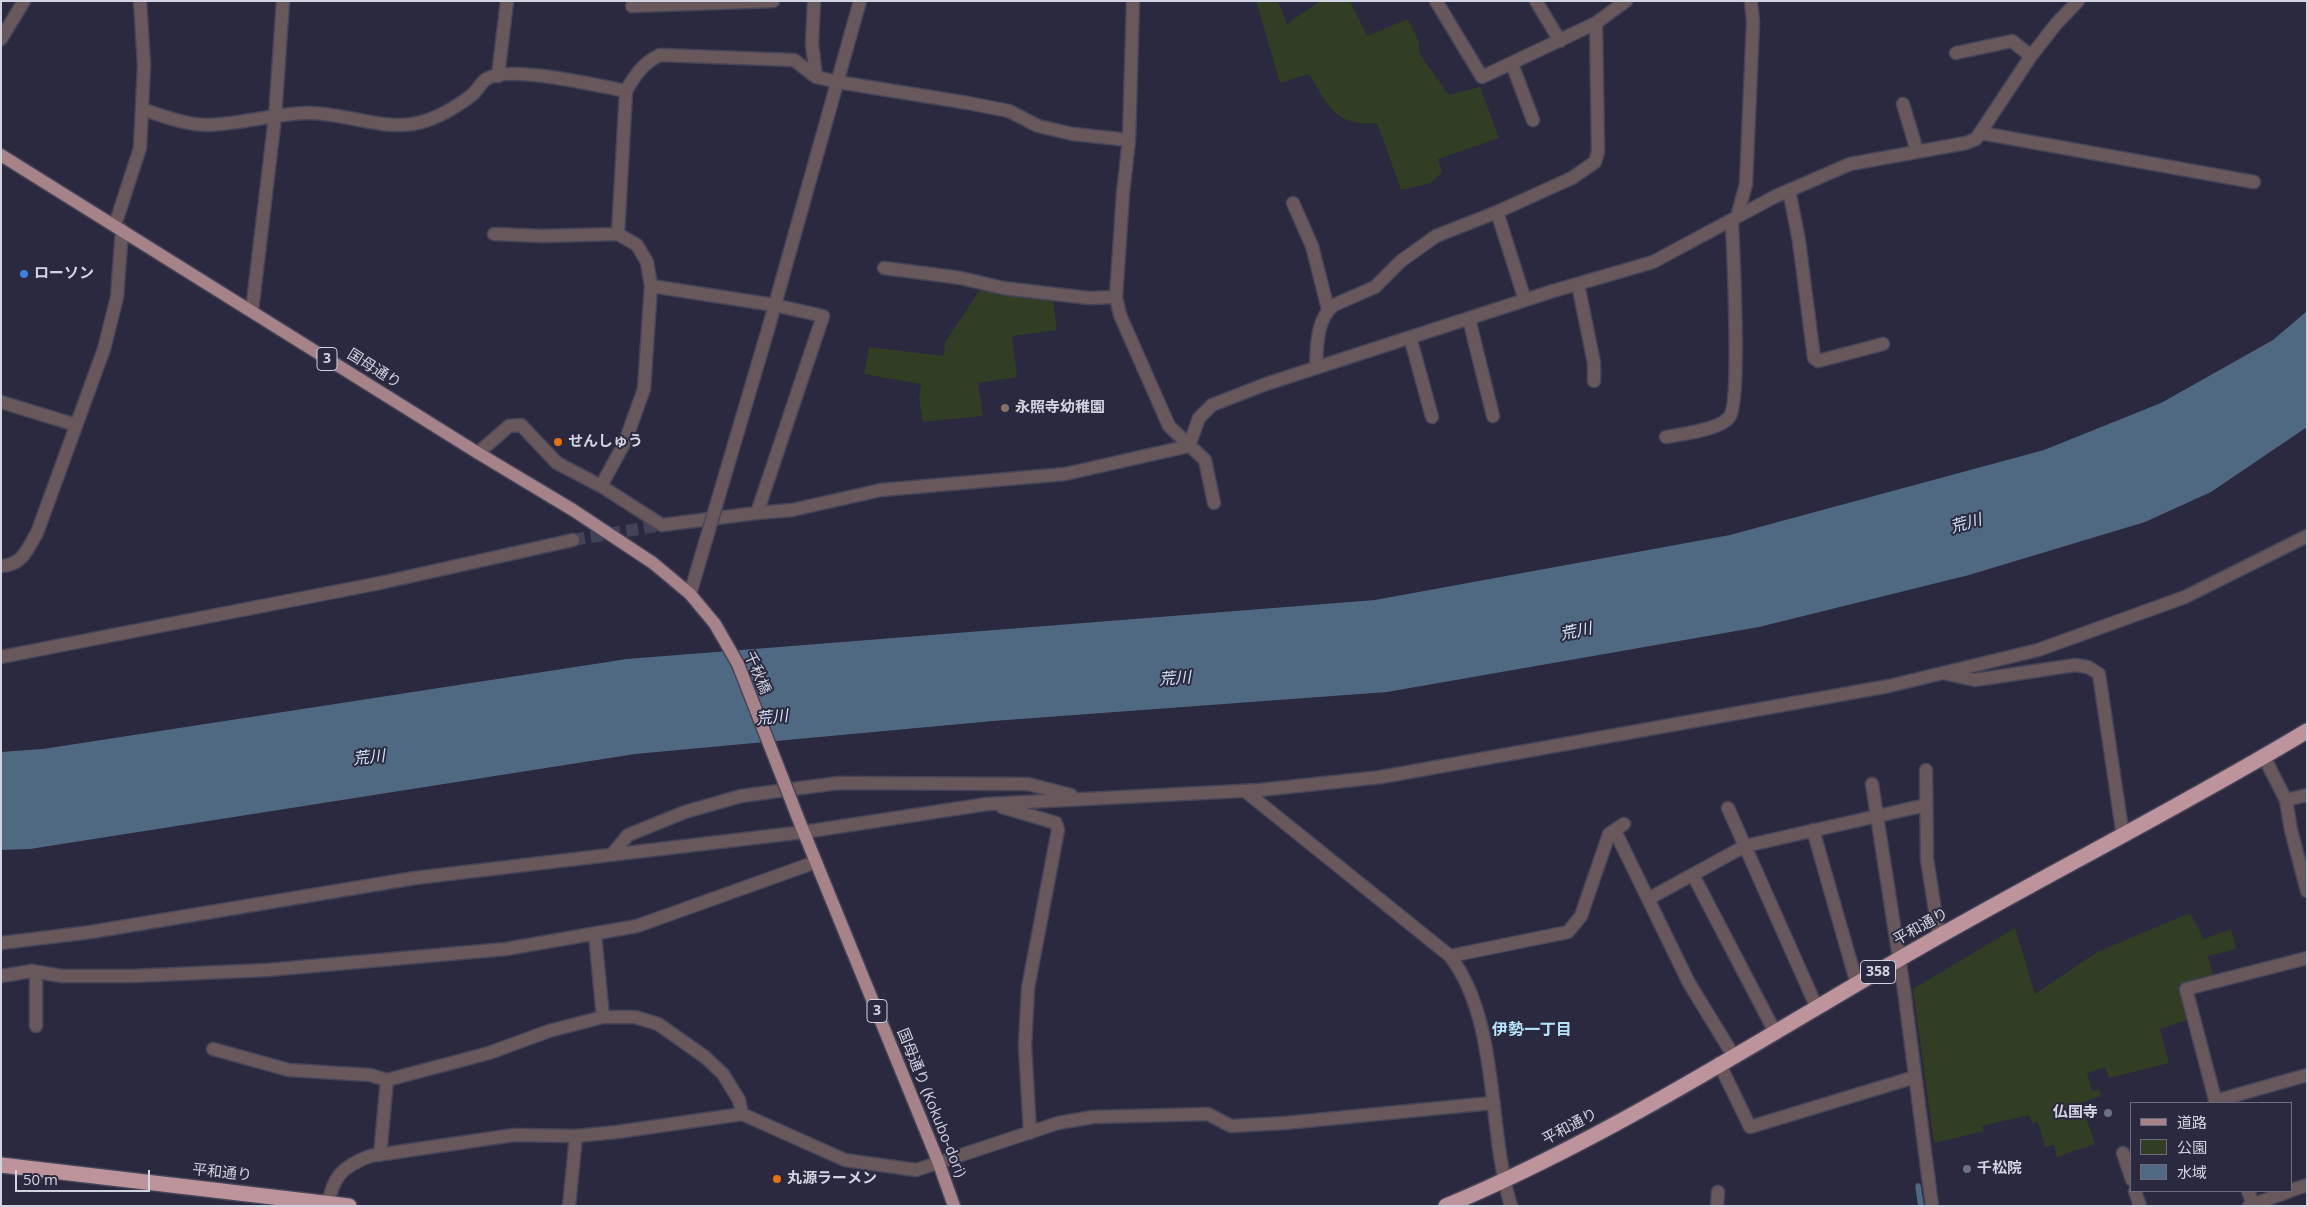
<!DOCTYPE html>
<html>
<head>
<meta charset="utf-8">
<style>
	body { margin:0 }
	#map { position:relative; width:2308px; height:1207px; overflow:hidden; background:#2a293f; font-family:"Open Sans","Noto Sans JP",sans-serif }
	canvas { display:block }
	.frame { position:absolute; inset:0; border:2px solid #d3d4e2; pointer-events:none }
	.legend { position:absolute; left:2130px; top:1102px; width:162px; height:90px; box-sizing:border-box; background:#2a293f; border:1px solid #6e6d80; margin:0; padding:6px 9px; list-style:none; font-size:15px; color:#d3d4e2 }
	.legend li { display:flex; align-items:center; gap:10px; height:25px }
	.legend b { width:25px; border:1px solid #6e6d80 }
	.scale { position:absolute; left:15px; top:1170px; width:135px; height:22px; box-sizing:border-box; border:2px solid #d3d4e2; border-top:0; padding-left:6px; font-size:15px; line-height:18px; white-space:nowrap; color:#d3d4e2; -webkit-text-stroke:4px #2a293f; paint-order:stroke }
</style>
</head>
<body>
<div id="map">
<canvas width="2308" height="1207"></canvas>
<div class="frame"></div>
<ul class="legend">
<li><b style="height:6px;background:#a58389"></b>道路</li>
<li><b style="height:14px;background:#313e23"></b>公園</li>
<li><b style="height:14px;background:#506982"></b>水域</li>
</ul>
<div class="scale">50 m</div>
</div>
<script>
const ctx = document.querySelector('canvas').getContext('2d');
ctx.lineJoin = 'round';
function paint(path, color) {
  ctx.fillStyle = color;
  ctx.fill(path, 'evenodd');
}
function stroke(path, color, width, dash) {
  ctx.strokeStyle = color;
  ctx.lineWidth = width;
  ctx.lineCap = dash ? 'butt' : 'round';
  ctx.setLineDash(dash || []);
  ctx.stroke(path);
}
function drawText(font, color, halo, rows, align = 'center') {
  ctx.font = font + ' "Open Sans","Noto Sans JP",sans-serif';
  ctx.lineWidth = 4;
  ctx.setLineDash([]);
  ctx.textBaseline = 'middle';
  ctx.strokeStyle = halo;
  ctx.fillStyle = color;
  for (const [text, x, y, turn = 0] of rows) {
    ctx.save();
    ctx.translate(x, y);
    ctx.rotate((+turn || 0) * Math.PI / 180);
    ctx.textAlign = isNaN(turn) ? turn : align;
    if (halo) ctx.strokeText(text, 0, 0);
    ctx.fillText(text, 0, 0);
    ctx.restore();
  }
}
paint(new Path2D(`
	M1256,1H1278L1287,24L1320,1H1350L1367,36L1408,19L1419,42V53L1449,95L1480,87L1499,138L1438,159L1442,172L1431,183L1401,190L1377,123C1335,127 1327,104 1309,74L1280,83Z
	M980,290L1053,300L1057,330L1012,336L1017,377L978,383L983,416L923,422L919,399L921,384L864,374L869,347L944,356L945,342Z
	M2190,913L2204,939L2231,929L2236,949L2208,956L2215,982L2186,989L2194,1018L2160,1029L2169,1063L2109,1078L2105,1067L2087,1073L2092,1091L2099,1089L2101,1096L2081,1103L2095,1144L2057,1157L2054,1145L2045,1147L2038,1122L2032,1123L2029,1115L1982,1126L1984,1131L1934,1143L1913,989L2015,928L2035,994L2097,952Z`), '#313e23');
paint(new Path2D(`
	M2307,311V427L2211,492L2145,522L1969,575L1759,627L1387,692L993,721L635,754L30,849L1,850V752L43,749L627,659L1375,600L1730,535L2044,450L2161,403L2273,340Z`), '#506982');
stroke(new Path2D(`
	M1918,1186L1921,1206`), '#506982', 5.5);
stroke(new Path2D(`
	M573,540L662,525`), '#434357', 12, [12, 6]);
const minor = new Path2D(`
	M814,1L812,44L816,77
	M1133,1L1129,140L1123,193L1116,297L1120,315L1169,426L1205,460L1214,503
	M1436,1L1482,77L1596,23L1626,1
	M1536,1L1560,41
	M632,6L773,1
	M1,39L24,1
	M1956,53L2012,41L2031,56
	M1512,64L1533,120
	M498,76L507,1
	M1903,104L1917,151
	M142,109C163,116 186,125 208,125C241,124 274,114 306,113C342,112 376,129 412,124C433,121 455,108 472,95C477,91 480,84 485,80C506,63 598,86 626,91
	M1981,133L2254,182
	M1789,190L1799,241L1814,358L1818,361L1883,344
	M1293,203L1312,246L1328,309
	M1497,212L1525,300
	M1737,217L1746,184L1753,22L1751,1
	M115,225L140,148L144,65L140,1
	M494,234L543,236L618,234L637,245L647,262L651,286L644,389L625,442L601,486
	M618,234L626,91C635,75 643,63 660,55L794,60L816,77L838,82L968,103L1009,111L1038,126L1073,134L1129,140
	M884,268L961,278L1003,288L1089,298L1116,297
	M1578,284L1594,363V381
	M651,286L774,305L823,316L757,513L792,510L881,490L1065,474L1189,446L1199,418L1212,405L1266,384L1553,291L1653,262L1774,197L1850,164L1966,143L1976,139L2031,56L2056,24L2078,1
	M252,311L275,117L283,1
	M1469,319L1493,416
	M769,326L860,1
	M1410,337L1432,417
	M1316,367C1317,347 1316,319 1334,305L1375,287L1401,261L1436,236L1497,212L1572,178L1595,162L1598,152L1596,23
	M1,402L76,425
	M1666,437C1681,434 1722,430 1730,416C1741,399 1733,251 1732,221
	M478,453L509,426L521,425L557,463L601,486L662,525L757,513
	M1,566C23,565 27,549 37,533L104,349L117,297L122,230
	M1,657L380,583L573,540
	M1947,674L1975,680L2075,665L2088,667L2099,674L2123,836
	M2264,757L2286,800L2291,830L2307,891
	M1926,770L1927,859L1939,936
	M1872,784L1904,990L1932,1206
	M1245,791L1450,956L1568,932L1581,916L1609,834L1624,824
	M2286,800L2307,795
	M1002,807L1056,823L1058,830L1028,988L1025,1045L1030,1133
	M1728,808L1817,1008
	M1813,830L1857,984
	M1615,831L1689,983L1733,1055
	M613,853L628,835L685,812L741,796L838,783L1028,784L1071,795
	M1693,875L1775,1032
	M1648,899L1745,846L1926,805
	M595,935L603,1017
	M1,943L91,932L415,878L804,832L987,804L1260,790L1381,777L1889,686L2038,650L2185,597L2307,536
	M1450,956C1500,1022 1487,1128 1511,1206
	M1,976L32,971L62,976H132L267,970L506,949L637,926L816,862
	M36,1026V972
	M213,1049L289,1070L370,1075L387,1080L489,1053L549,1031L603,1017H635L658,1024L705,1057L723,1074L739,1100L742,1114L845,1160L916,1170L1058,1123L1093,1117L1208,1114L1231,1126L1285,1123L1492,1103
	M1719,1063L1750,1127L1915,1077
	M2215,1101L2307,1075
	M2216,1103L2186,989L2307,958
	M2123,1153L2132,1180
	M380,1155L387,1080
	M2292,1190L2307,1185
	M2135,1191L2140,1206
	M2248,1191L2253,1204
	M328,1206C332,1177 343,1166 370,1156L514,1135L576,1136L617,1132L742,1114
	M569,1206L576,1136
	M1717,1206L1718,1192
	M2249,1206L2290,1191`);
const major = new Path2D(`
	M1,155L478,453L573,510L653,563
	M798,818L938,1161L954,1206`);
const highway = new Path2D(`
	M1,1165L349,1206
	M1446,1206C1604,1140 1753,1044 1901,958C2035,880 2174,811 2307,731`);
stroke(minor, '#454459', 15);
stroke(major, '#454459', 15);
stroke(highway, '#454459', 18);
stroke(minor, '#69585b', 12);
stroke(major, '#a58389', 12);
stroke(highway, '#bd949b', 15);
const minorBridge = new Path2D(`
	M690,594L769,326`);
const majorBridge = new Path2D(`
	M653,563L690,594L715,624L738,664L798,818`);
stroke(minorBridge, '#454459', 15, []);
stroke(majorBridge, '#454459', 15, []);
stroke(minorBridge, '#69585b', 12);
stroke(majorBridge, '#a58389', 12);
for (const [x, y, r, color] of [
	[24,274,5,"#3f7fe0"],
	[1005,408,5,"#8d6e63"],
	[558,442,5,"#e8710a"],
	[2108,1113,5,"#6b7280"],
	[1967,1169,5,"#6b7280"],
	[777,1179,5,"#e8710a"]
]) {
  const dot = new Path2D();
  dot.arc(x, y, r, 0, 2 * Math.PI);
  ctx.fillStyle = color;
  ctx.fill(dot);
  stroke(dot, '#2a293f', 2);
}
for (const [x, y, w] of [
	[327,359,20],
	[1878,972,35],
	[877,1011,20]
]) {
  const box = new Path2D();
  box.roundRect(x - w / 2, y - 11.5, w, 23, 4);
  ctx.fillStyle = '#2a293f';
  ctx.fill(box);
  stroke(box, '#d3d4e2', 1);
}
drawText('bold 14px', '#d3d4e2', null, [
	["3",327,359],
	["358",1878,972],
	["3",877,1011]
]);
drawText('bold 15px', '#d3d4e2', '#2a293f', [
	["ローソン",34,274],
	["永照寺幼稚園",1015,408],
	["せんしゅう",568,442],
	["仏国寺",2098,1113,"right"],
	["千松院",1977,1169],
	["丸源ラーメン",787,1179]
], 'left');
drawText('15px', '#d3d4e2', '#2a293f', [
	["国母通り",374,369,32],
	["千秋橋",757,673,67],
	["平和通り",1921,927,-29],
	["国母通り (Kokubo-dori)",931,1103,68],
	["平和通り",1570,1127,-28],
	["平和通り",222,1173,6]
]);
drawText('italic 16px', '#d4e6f9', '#2a293f', [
	["荒川",1966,524,-16],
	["荒川",1576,632,-12],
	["荒川",1175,679,-4],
	["荒川",772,718,-6],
	["荒川",369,758,-6]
]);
drawText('bold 16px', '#b4e5fd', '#2a293f', [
	["伊勢一丁目",1532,1030]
]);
</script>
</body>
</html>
